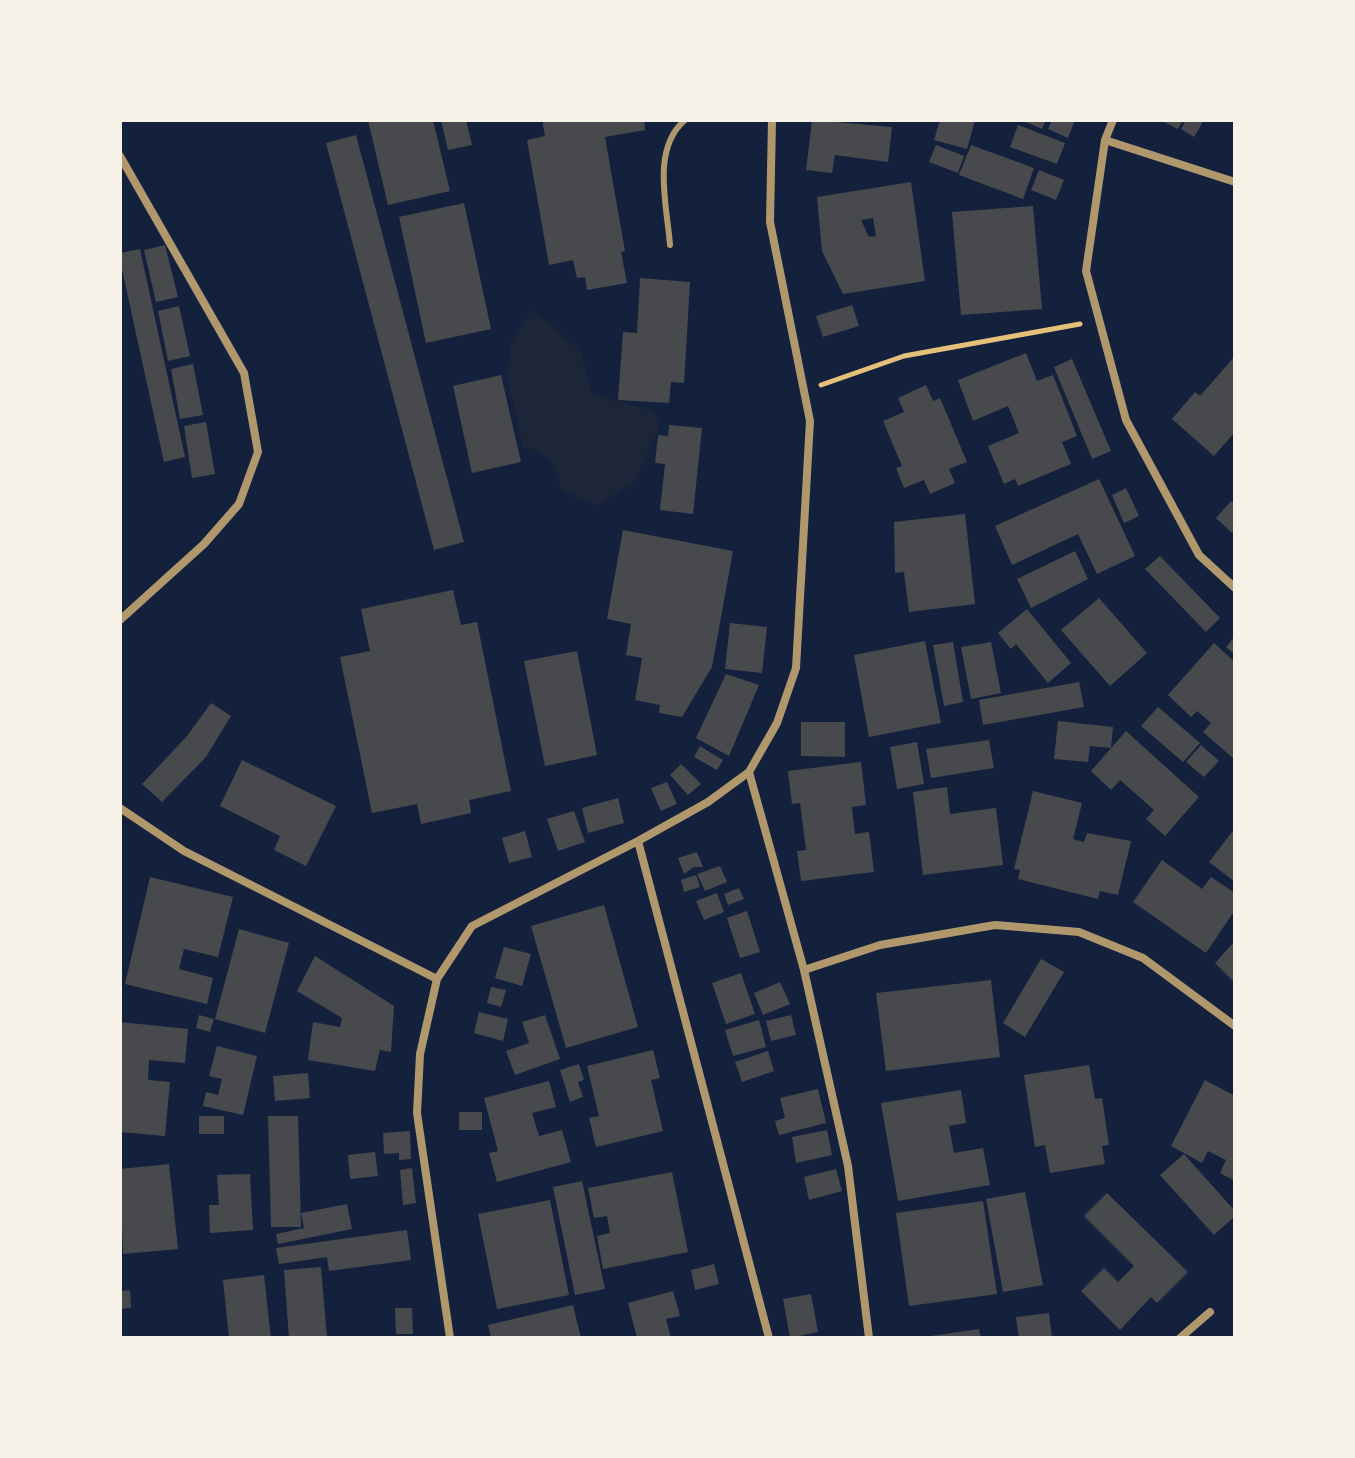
<!DOCTYPE html>
<html>
<head>
<meta charset="utf-8">
<style>
	body { margin:0 }
	#map { position:relative; width:1355px; height:1458px; overflow:hidden; background:#14213d; font-family:"Archivo Narrow",sans-serif }
	canvas { display:block }
	.frame { position:absolute; inset:0; border:122px solid #f6f1e7; pointer-events:none }
</style>
</head>
<body>
<div id="map">
<canvas width="1355" height="1458"></canvas>
<div class="frame"></div>
</div>
<script>
const ctx = document.querySelector('canvas').getContext('2d');
ctx.lineJoin = 'round';
function paint(path, color) {
  ctx.fillStyle = color;
  ctx.fill(path, 'evenodd');
}
function stroke(path, color, width, dash) {
  ctx.strokeStyle = color;
  ctx.lineWidth = width;
  ctx.lineCap = dash ? 'butt' : 'round';
  ctx.setLineDash(dash || []);
  ctx.stroke(path);
}
paint(new Path2D(`
	M532,309L580,351L593,395L653,411L660,426L634,483L598,505L562,491C554,466 551,452 523,447L507,378L510,345Z`), '#1d2539');
paint(new Path2D(`
	M368,120H433L450,191L388,205Z
	M441,120H466L472,145L448,150Z
	M542,120H644L645,130L605,137L625,251L621,252L627,283L587,290L585,277L577,278L573,260L549,265L527,140L545,136Z
	M812,120L892,127L888,162L835,155L832,173L806,170Z
	M940,120H975L967,149L934,140Z
	M1021,120H1046L1042,129Z
	M1052,120H1075L1068,138L1048,129Z
	M1160,120H1183L1178,129Z
	M1186,120H1204L1194,137L1181,129Z
	M1018,125L1065,143L1057,164L1010,147Z
	M356,135L464,542L434,550L326,143Z
	M936,145L964,156L958,173L929,162Z
	M971,145L1034,168L1023,199L959,175Z
	M1039,170L1064,180L1056,200L1031,190Z
	M911,182L925,281L843,294L822,251L817,197ZM873,218L876,236L869,237L861,220Z
	M464,203L491,329L426,343L399,217Z
	M1033,206L1042,309L961,315L952,212Z
	M165,245L178,297L156,302L144,250Z
	M140,249L185,457L164,462L120,260V253Z
	M640,278L690,282L684,383L671,382L669,403L618,400L623,332L637,333Z
	M852,305L859,326L823,337L816,316Z
	M179,306L190,356L168,361L158,311Z
	M1026,353L1037,381L1053,375L1077,436L1062,442L1071,464L1018,486L1015,479L1004,484L988,446L1019,433L1008,406L973,421L958,380Z
	M1235,356V432L1214,456L1172,419L1195,392L1200,396Z
	M1072,359L1111,451L1092,459L1054,367Z
	M193,364L203,415L180,419L171,369Z
	M501,375L521,462L472,473L453,386Z
	M926,385L933,401L940,398L967,462L949,469L955,483L930,494L924,480L904,488L896,468L902,466L883,421L904,412L898,398Z
	M206,422L215,474L192,478L184,426Z
	M669,425L702,428L693,514L660,510L665,464L655,463L658,435L668,436Z
	M1099,479L1135,556L1097,574L1078,534L1012,565L995,526Z
	M1126,488L1139,516L1124,523L1112,495Z
	M1231,501L1235,505V529L1232,533L1216,518Z
	M965,514L975,604L909,612L904,572L895,573L894,522Z
	M623,530L733,551L712,667L682,717L659,713L660,705L635,700L642,658L626,655L631,624L607,619Z
	M1075,551L1088,579L1031,608L1017,579Z
	M1160,556L1220,618L1206,632L1145,569Z
	M453,590L461,625L477,622L511,791L469,800L471,813L421,824L417,804L372,813L340,657L370,651L361,609Z
	M1099,598L1147,653L1110,686L1061,630Z
	M1027,609L1071,663L1048,683L1016,644L1011,649L998,633Z
	M730,623L767,627L762,673L725,669Z
	M1235,636V655L1226,647Z
	M925,641L941,723L869,737L854,655Z
	M953,642L963,702L944,706L933,645Z
	M991,642L1001,693L971,699L961,647Z
	M1214,643L1235,662V760L1203,732L1211,723L1197,711L1191,717L1168,695Z
	M577,651L597,755L545,766L524,661Z
	M726,674L759,685L729,756L696,738Z
	M1079,682L1084,707L983,725L979,700Z
	M211,703L231,716L206,757L162,802L142,784L187,736Z
	M1158,707L1200,743L1183,762L1141,726Z
	M1058,721L1113,727L1111,748L1090,746L1088,762L1054,759Z
	M801,722H845V757L801,756Z
	M1126,731L1199,797L1165,836L1146,819L1154,810L1120,780L1111,790L1091,771Z
	M989,740L994,768L931,778L926,749Z
	M917,742L924,784L897,789L890,747Z
	M1201,745L1219,761L1204,777L1186,762Z
	M700,746L723,760L717,770L694,757Z
	M242,760L336,806L306,866L274,850L280,836L220,806Z
	M861,762L866,805L852,807L855,834L869,832L874,872L801,881L797,851L806,850L800,803L792,804L788,771Z
	M681,764L701,784L688,795L670,775Z
	M667,782L677,804L661,811L651,788Z
	M947,787L950,814L996,808L1003,865L923,875L913,792Z
	M1033,791L1082,803L1073,839L1084,842L1087,833L1131,841L1118,895L1100,891L1098,899L1018,879L1020,870L1014,869Z
	M618,798L624,823L588,833L582,808Z
	M574,811L585,842L558,851L547,819Z
	M1235,828V882L1209,862Z
	M525,831L532,857L509,863L502,838Z
	M697,852L703,867H694L684,874L678,858Z
	M1162,860L1202,889L1211,877L1235,893V910L1206,953L1133,902Z
	M720,866L727,882L705,891L697,874Z
	M696,875L700,887L684,892L681,880Z
	M150,877L233,897L218,957L184,949L179,969L213,978L207,1004L125,984Z
	M739,888L744,899L728,905L724,894Z
	M717,893L724,912L704,920L696,901Z
	M604,905L638,1027L566,1048L531,926Z
	M747,911L760,952L740,958L727,918Z
	M239,929L289,943L265,1033L215,1019Z
	M1235,941V983L1215,963Z
	M504,947L531,954L522,986L495,978Z
	M315,956L394,1006L391,1052L380,1050L375,1071L308,1060L313,1022L340,1027L342,1018L297,991Z
	M1041,959L1064,972L1025,1037L1003,1023Z
	M741,973L755,1014L726,1024L712,983Z
	M991,980L1000,1057L886,1071L876,993Z
	M780,982L790,1004L763,1015L754,993Z
	M491,987L506,990L501,1007L487,1003Z
	M479,1012L508,1019L503,1041L474,1033Z
	M199,1015L214,1019L210,1032L196,1028Z
	M545,1015L560,1059L515,1075L506,1051L529,1043L522,1022Z
	M791,1015L796,1035L771,1041L766,1021Z
	M759,1020L766,1047L733,1056L725,1030Z
	M120,1022L188,1029L185,1063L149,1060L148,1080L170,1082L165,1136L120,1132Z
	M217,1046L257,1056L243,1115L203,1106L206,1092L218,1095L222,1079L209,1076Z
	M653,1050L660,1078L651,1080L663,1131L596,1147L589,1118L599,1116L587,1066Z
	M768,1051L774,1071L742,1082L735,1062Z
	M579,1064L584,1080L578,1082L583,1097L570,1102L560,1070Z
	M1089,1065L1095,1099L1102,1098L1109,1145L1102,1146L1105,1164L1050,1173L1045,1145L1035,1147L1024,1075Z
	M308,1073L310,1098L275,1101L273,1076Z
	M1205,1080L1235,1096V1181L1220,1173L1226,1160L1208,1151L1202,1163L1171,1146Z
	M549,1081L556,1107L532,1113L539,1136L562,1130L571,1162L497,1182L489,1153L498,1151L484,1098Z
	M818,1089L826,1123L779,1135L775,1121L785,1118L780,1098Z
	M961,1090L966,1123L949,1126L954,1153L983,1148L990,1185L898,1201L881,1103Z
	M459,1112H482V1130H459Z
	M199,1116H224V1134H199Z
	M268,1116H298L301,1227H271Z
	M827,1130L832,1155L796,1163L792,1137Z
	M410,1131L411,1159L399,1160V1153L384,1154L383,1133Z
	M375,1152L378,1176L350,1179L348,1155Z
	M1184,1154L1235,1211V1216L1214,1235L1160,1175Z
	M169,1164L178,1249L123,1254L120,1169Z
	M412,1168L416,1203L403,1205L400,1170Z
	M836,1169L842,1191L809,1200L804,1177Z
	M672,1172L688,1252L603,1269L597,1236L610,1233L607,1216L594,1218L588,1188Z
	M250,1174L253,1230L210,1233L209,1205H219L217,1175Z
	M582,1181L605,1289L575,1295L553,1187Z
	M1025,1192L1043,1285L1003,1292L986,1199Z
	M1107,1193L1188,1272L1157,1303L1151,1297L1120,1330L1081,1291L1104,1268L1118,1282L1134,1266L1084,1216Z
	M550,1200L569,1295L497,1309L478,1214Z
	M983,1201L997,1294L909,1306L896,1213Z
	M347,1204L352,1229L278,1244L276,1234L304,1228L301,1213Z
	M407,1230L411,1260L329,1271L327,1257L279,1264L276,1248Z
	M714,1264L719,1284L695,1290L691,1270Z
	M321,1267L327,1338H289L284,1270Z
	M264,1275L271,1338H229L223,1280Z
	M130,1290L131,1308L120,1309V1291Z
	M673,1291L680,1316L666,1319L671,1338H637L628,1303Z
	M811,1294L818,1332L790,1338L783,1299Z
	M573,1305L581,1338H491L488,1325Z
	M395,1308H412L413,1334H396Z
	M1049,1313L1052,1338H1019L1016,1317Z
	M979,1329L981,1338H931V1336Z`), '#48494c');
stroke(new Path2D(`
	M821,385L904,356L1080,324`), '#e5c07b', 5);
stroke(new Path2D(`
	M670,245C667,205 651,149 685,120`), '#b1986c', 6);
stroke(new Path2D(`
	M1113,120L1105,140L1086,271L1126,420L1199,555L1235,588
	M1105,140L1235,182
	M120,156L244,373L258,452L239,504L204,544L120,620
	M749,772L804,970L848,1166L869,1338
	M120,808L184,851L437,979
	M638,841L769,1338
	M804,970L880,945L995,925L1079,932L1143,958L1235,1026
	M450,1338L417,1113L420,1054L437,979L472,926L638,841L708,802L749,772L777,723L796,668L810,421L770,222L772,120
	M1180,1338L1210,1312`), '#b1986c', 8);
</script>
</body>
</html>
